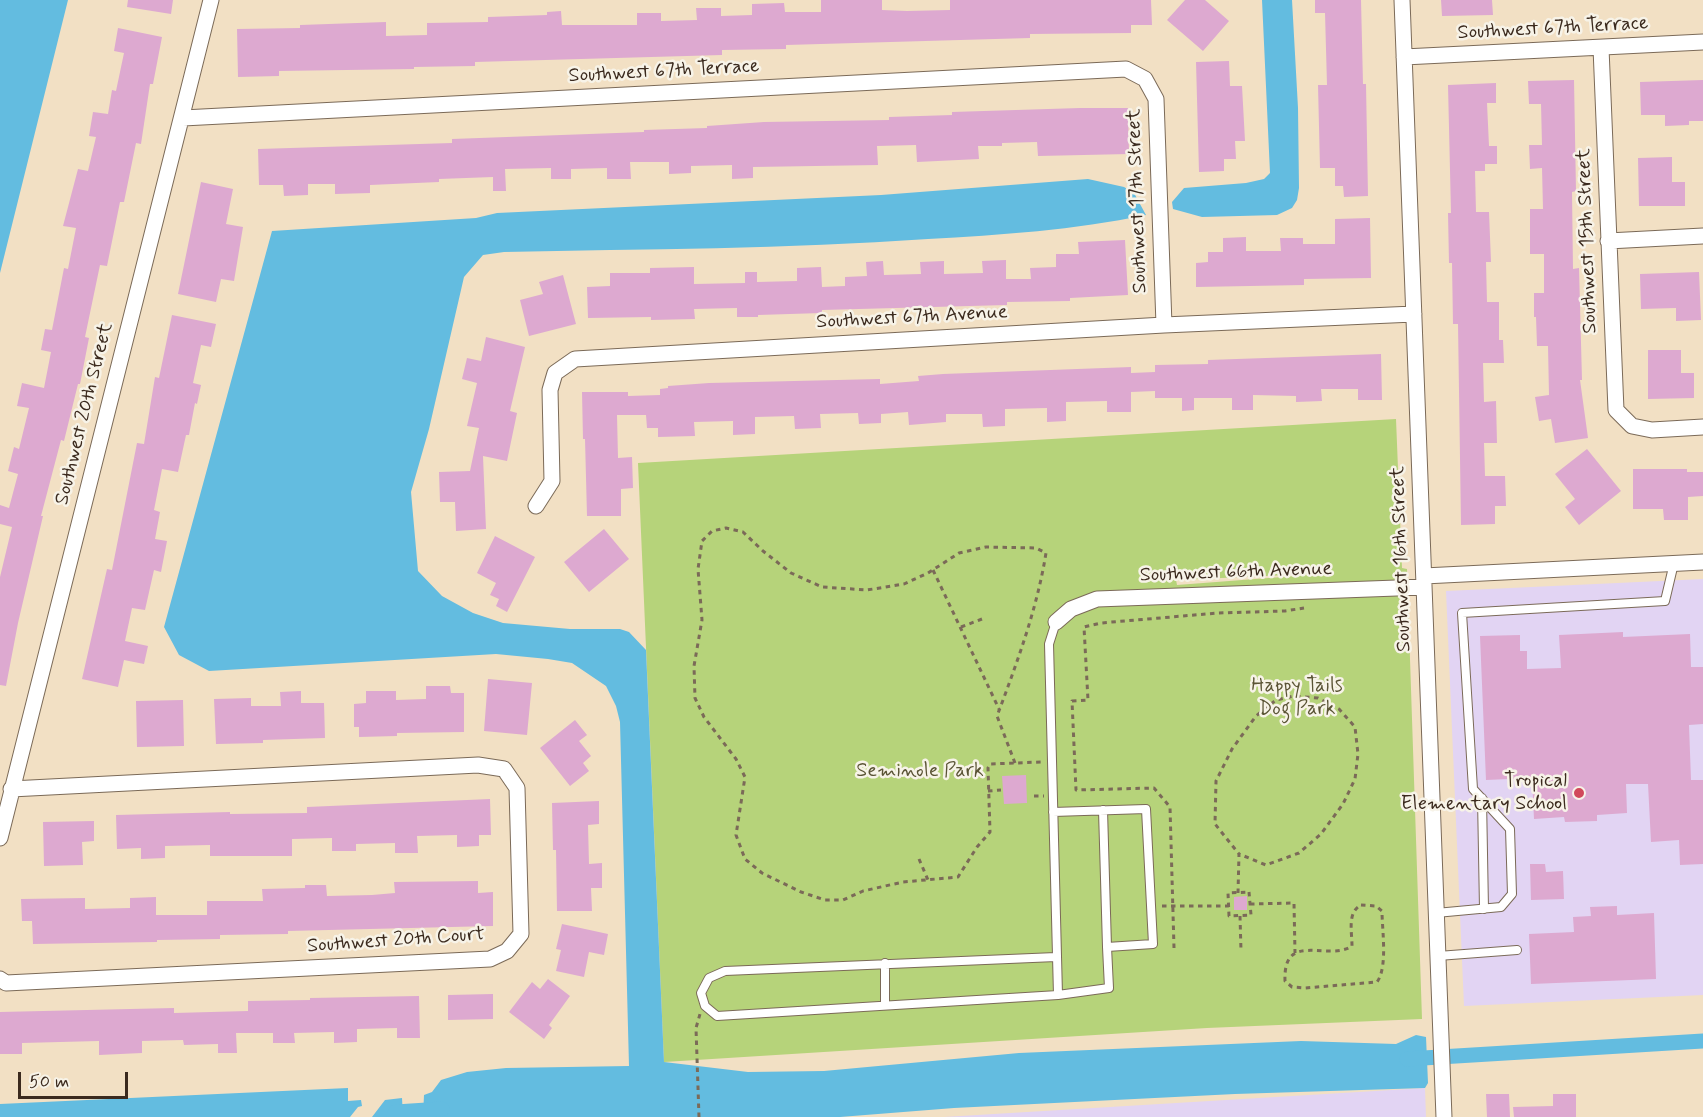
<!DOCTYPE html>
<html>
<head>
<meta charset="utf-8">
<style>
	body { margin:0 }
	#map { position:relative; width:1703px; height:1117px; overflow:hidden; background:#f2e0c4; font-family:Mynerve,sans-serif }
	canvas { display:block }
	.scale { position:absolute; left:18px; top:1072px; width:110px; height:27px; box-sizing:border-box; border:3px solid #3b2a1e; border-top:0; padding-left:8px; font-size:18px; line-height:21px; white-space:nowrap; color:#3b2a1e; -webkit-text-stroke:4px #f7f3e8; paint-order:stroke }
</style>
</head>
<body>
<div id="map">
<canvas width="1703" height="1117"></canvas>
<div class="scale">50 m</div>
</div>
<script>
const ctx = document.querySelector('canvas').getContext('2d');
ctx.lineJoin = 'round';
function paint(path, color) {
  ctx.fillStyle = color;
  ctx.fill(path, 'evenodd');
}
function stroke(path, color, width, dash) {
  ctx.strokeStyle = color;
  ctx.lineWidth = width;
  ctx.lineCap = dash ? 'butt' : 'round';
  ctx.setLineDash(dash || []);
  ctx.stroke(path);
}
function drawText(font, color, halo, rows, align = 'center') {
  ctx.font = font + ' Mynerve,sans-serif';
  ctx.lineWidth = 5;
  ctx.setLineDash([]);
  ctx.textBaseline = 'middle';
  ctx.strokeStyle = halo;
  ctx.fillStyle = color;
  for (const [text, x, y, turn = 0] of rows) {
    ctx.save();
    ctx.translate(x, y);
    ctx.rotate((+turn || 0) * Math.PI / 180);
    ctx.textAlign = isNaN(turn) ? turn : align;
    if (halo) ctx.strokeText(text, 0, 0);
    ctx.fillText(text, 0, 0);
    ctx.restore();
  }
}
paint(new Path2D(`
	M1703,579V995L1464,1006L1446,591Z
	M1425,1088L1426,1117H944Z`), '#e2d4f3');
paint(new Path2D(`
	M1396,419L1402,568L1407,569L1422,1019L1207,1028L664,1062L638,463ZM1334,573L1177,585L1176,580H1177Z`), '#b6d37a');
paint(new Path2D(`
	M0,0H68L0,273Z
	M1262,0H1292L1298,108L1299,188L1297,200L1292,208L1277,215L1202,217L1173,209L1172,202L1184,188L1246,183L1264,179L1270,173Z
	M1088,179L1124,187L1134,193L1146,215C1074,230 1001,235 928,239C787,249 645,249 504,252L483,255L464,277L429,429L411,492L418,571L442,596L473,613L503,623L570,629H620L629,632L646,650L664,1062L748,1072L824,1071L1019,1053L1301,1041L1396,1044L1416,1035L1426,1037L1428,1083L1425,1088L1235,1094L954,1108L840,1117H423L424,1095L432,1092L441,1080L467,1072L506,1068L629,1066L620,722L616,706L606,686L572,663L548,659L496,654L209,671L179,655L164,627L272,231L476,218L497,213L881,195Z
	M348,1088V1101L361,1100L362,1106L358,1107L350,1117H0V1104Z
	M402,1098L403,1117H372L385,1100Z`), '#63bce0');
stroke(new Path2D(`
	M1407,1059L1703,1041
	M394,1117L396,1112L442,1109`), '#63bce0', 15);
paint(new Path2D(`
	M128,0H173L171,14L127,7Z
	M821,0H882V10L907,11L950,10V0H1151L1152,25H1131V33L1030,34V38L786,45V49L722,50V55L475,62V66L414,67V69L279,71V76L238,77L237,29L300,28V25L386,22V36L427,35V23L488,22V17L547,15V12L561,11L562,25H637V13H661V21L697,20L696,8H721V16L752,15V4L784,3L785,12H821Z
	M1185,0H1205L1229,21L1203,51L1167,20Z
	M1315,0H1361L1363,84H1366L1368,196L1344,197L1343,186H1335V168H1320L1318,85H1327L1325,13H1315Z
	M1441,0H1492L1493,15L1442,16Z
	M118,28L162,37L153,84H150L141,144L136,143L124,202H120L107,266L100,265L85,337L89,338L80,384H78L64,441L61,440L41,516H43L18,623L6,686L0,685V577L12,527L0,524V505L9,508L18,474L8,471L14,447L19,449L29,408L17,406L22,383L44,388L51,352L41,350L45,329L52,330L64,268L68,269L76,228L63,226L78,169L88,171L96,137L89,136L93,112L108,114L112,90L116,91L124,53L114,51Z
	M1229,61L1230,86H1242L1245,141H1235L1236,159H1224V171L1199,172L1196,62Z
	M1574,80L1576,191L1572,192L1573,269L1579,268L1582,380H1580L1588,438L1555,443L1551,419L1539,421L1535,397L1549,395L1548,346H1537L1536,317H1534V293H1544V254H1530V209H1543L1542,168L1530,169L1529,145H1542L1541,104H1529L1528,81Z
	M1703,80V121H1689V125L1665,126V115H1641L1640,82Z
	M1496,83V103H1487L1489,146H1497V164H1485V171H1475L1476,212H1489L1491,262H1486L1487,302H1499V340H1503L1504,363H1483L1484,402L1496,401L1497,443H1484L1485,476H1505L1506,506H1495V524L1461,525L1458,324H1453L1452,263H1449L1448,213H1451L1448,85Z
	M1080,108H1128L1129,154L1038,156L1037,142L1002,143V146H978L979,159L917,162L916,145L877,146L878,165L753,167V178L732,179V165L691,166V173L669,174V162H630L631,179H607V168L571,169V179H551V168L505,169L506,191H493V177L439,179V182L370,185V193L335,194V184H308V195L284,196L283,185H259L258,149L452,143V139L644,132V130L707,128V126L764,122L889,120V117L952,115V112Z
	M1672,157V182H1685V206H1639L1638,158Z
	M201,182L233,189L226,224L243,227L234,281L221,279L216,302L178,294Z
	M1370,218L1371,278L1304,279V285L1196,287V263L1208,262V252H1223V238L1246,237V251H1281L1280,238H1303V244H1335V219Z
	M1125,240L1128,295L1070,298V301L1007,302V305L822,310V313L758,315V317H737V308L694,309L695,319L651,320V317L588,318L587,287L610,286V273H650V268L694,267V284L745,283V272H757V282L797,281V268L821,267L822,287L845,286V277L867,276L866,262L883,261L884,275L921,274L920,262L944,261V274L983,273L982,261L1006,260V279H1031L1030,268L1056,267V254H1079L1078,242Z
	M1699,272L1701,320L1676,321V308L1641,309L1640,274Z
	M563,275L576,324L529,336L520,300L543,294L539,282Z
	M172,315L216,324L211,347L201,345L193,383L201,385L197,404L195,403L189,435H186L178,472L162,469L154,510L160,512L155,539L167,541L161,572L154,570L145,610L132,608L125,641L148,646L144,664L124,660L118,687L82,679L107,569L112,570L137,443L144,444L155,377L159,378Z
	M486,337L525,347L510,411L517,413L507,461L483,456L486,529L456,531L455,502H440L439,472L470,471L479,428L467,426L477,383L462,379L467,358L481,361Z
	M1648,350H1681V373H1694V398L1648,399Z
	M1381,354L1382,400H1358V389H1321L1322,401L1296,402V396L1253,395V410H1232V398H1194V410L1182,411V398H1155V391L1131,392V412H1107V401L1066,402V421L1047,422V408L1005,409V426L983,427L982,414H946V422L909,425L908,412L881,414V423L859,424L858,413L820,414L821,428L795,429L794,416L755,417V434L733,435V421L694,422L695,436L658,437V428H647L646,415H617L618,458L632,457L633,488L621,489V516H587L585,439H583L582,392H628V396L660,395V389L668,388V386L709,383L880,379V384L919,381L918,376L943,374L1131,367V373L1155,372V365L1208,364V360Z
	M1587,449L1621,491L1579,525L1565,507L1575,499L1555,474Z
	M1633,469H1687V472H1703V496L1688,497V520H1664L1663,509H1633Z
	M604,529L629,559L589,592L564,562Z
	M495,536L535,557L507,612L496,606L499,599L490,595L496,583L477,573Z
	M1623,632V637L1690,634L1691,667H1703V724L1689,725L1691,780H1703V864L1680,865L1679,840L1651,842L1648,784H1626L1627,813L1597,815V821L1565,822L1564,817L1534,819L1532,778L1486,780L1480,636L1520,635V651H1527V669L1561,668L1559,635Z
	M488,679L532,683L527,735L484,731Z
	M426,686H450L451,693H464V732L397,733V736L359,737V727H354V704L366,703V691H396V700L426,699Z
	M301,691V703H324L325,738L263,740V743L216,744L214,699L251,698V706H281L280,692Z
	M183,700L184,746L137,747L136,701Z
	M575,720L587,735L579,741L591,756L583,763L589,771L570,786L540,748Z
	M1026,775L1027,803L1004,804L1002,776Z
	M490,799L491,835H479V846L457,847V835L417,836L418,853H395V843L356,844V851H332V838L292,839V856H210V845L165,846V858L141,859V848L117,849L116,815L230,812V814L307,813V807Z
	M599,801V824L588,825L589,864L602,863V888H591L592,911H557L556,850H553L552,803Z
	M94,821V841L82,842L83,865L44,866L43,822Z
	M1530,864H1545L1546,872L1563,871L1564,899L1531,900Z
	M478,881V893L493,892V926L288,931V934L220,935V939L157,940V942L33,944L32,921H22L21,899L85,898V909L130,908V898L156,897V915H207V901H263L262,889L305,888V885H326L327,896L372,895L395,893L394,882Z
	M1247,896V910H1234V897Z
	M1617,906V915L1654,913L1656,979L1531,984L1529,934L1574,932L1573,917L1591,916L1590,907Z
	M562,924L608,934L604,955L589,952L584,977L556,971L561,950L556,949Z
	M548,979L570,996L549,1025L552,1028L544,1039L509,1012L532,982L540,989Z
	M493,994V1019L448,1020V995Z
	M419,996L420,1038H397V1028L357,1029V1042L334,1043V1032L294,1033L295,1043H273V1033H236L237,1053H218V1044L184,1045L183,1040L142,1041V1053L99,1055V1041L22,1043V1054H0V1012L174,1008V1013L248,1011V1001L310,1000V998Z
	M1486,1094H1509L1510,1117H1487Z
	M1553,1094H1576V1117H1514L1513,1107L1553,1106Z`), '#dda9d0');
const service = new Path2D(`
	M1482,798L1484,909
	M1103,810L1107,947
	M1053,812L1146,809L1153,944L1107,947L1109,988L1058,995
	M1436,913L1501,907L1512,894L1510,829L1473,789L1462,613L1665,601L1674,563
	M1438,956L1517,950
	M1056,957L725,971L709,978L701,993L705,1006L717,1016L1058,995L1049,644L1056,622
	M885,1005V963`);
const minor = new Path2D(`
	M1402,0L1444,1117
	M1601,48L1616,410L1632,426L1652,430L1703,427
	M1404,57L1703,42
	M183,118L1126,69L1145,79L1156,99L1164,325
	M1608,241L1703,236
	M536,506L552,481L550,390L555,373L575,359L1164,325L1414,314
	M1424,576L1703,562
	M1056,622L1071,609L1097,599L1424,587
	M0,838L211,0
	M0,979L6,983L490,959L507,951L521,934L517,788L504,769L478,765L11,789`);
stroke(service, '#7b6a58', 10);
stroke(minor, '#7b6a58', 17);
stroke(new Path2D(`
	M933,570L999,709
	M961,627L982,619
	M1015,763L997,716C1017,663 1037,609 1046,553L1036,548L986,547L959,553L928,573L904,584L867,590L822,587L791,573L763,551L743,532L726,528L712,531L702,541L698,569L702,620L694,666L695,698L704,717L736,759L745,777L736,835L745,859L762,873L801,892L825,900H843L863,891L903,882L958,877L977,847L990,832L988,768L990,764L1041,762
	M988,791L1001,790
	M1034,796H1044
	M919,859L928,880
	M1249,892L1251,915L1229,916L1228,893Z
	M1238,893L1239,854L1266,865L1299,853L1321,834L1343,804L1355,779L1358,754L1355,727L1339,709L1318,698L1294,696L1276,700L1256,716L1232,749L1216,781L1215,824L1239,854
	M1250,904L1294,903L1295,953
	M1361,905L1376,906L1382,911C1382,930 1388,967 1377,982L1305,988L1292,987L1285,981C1283,930 1328,962 1352,946C1352,932 1347,912 1361,905Z
	M1162,906H1229
	M1240,916L1241,951
	M1174,948L1170,807L1154,788L1076,790L1072,701L1088,700L1084,627L1101,623L1218,613L1285,611L1304,608
	M699,1117L696,1028L700,1014`), '#7b6a58', 3, [4.5, 4.5]);
stroke(service, '#fff', 8);
stroke(minor, '#fff', 15);
for (const [x, y, r, color] of [
	[1579,793,6,"#d1495b"]
]) {
  const dot = new Path2D();
  dot.arc(x, y, r, 0, 2 * Math.PI);
  ctx.fillStyle = color;
  ctx.fill(dot);
  stroke(dot, '#f7f3e8', 2);
}
drawText('20px', '#3b2a1e', '#f7f3e8', [
	["Southwest 67th Terrace",1553,29,-3],
	["Southwest 67th Terrace",664,72,-3],
	["Southwest 17th Street",1138,201,-92],
	["Southwest 15th Street",1588,241,-92],
	["Southwest 67th Avenue",912,318,-3],
	["Southwest 20th Street",85,414,-76],
	["Southwest 16th Street",1402,559,-92],
	["Southwest 66th Avenue",1236,573,-2],
	["Southwest 20th Court",396,941,-4]
]);
drawText('20px', '#5a5435', '#f7f3e8', [
	["Happy Tails",1297,687],
	["Dog Park",1297,710],
	["Seminole Park",920,772]
]);
drawText('20px', '#3b2a1e', '#f7f3e8', [
	["Tropical",1567,782],
	["Elementary School",1567,805]
], 'right');
</script>
</body>
</html>
